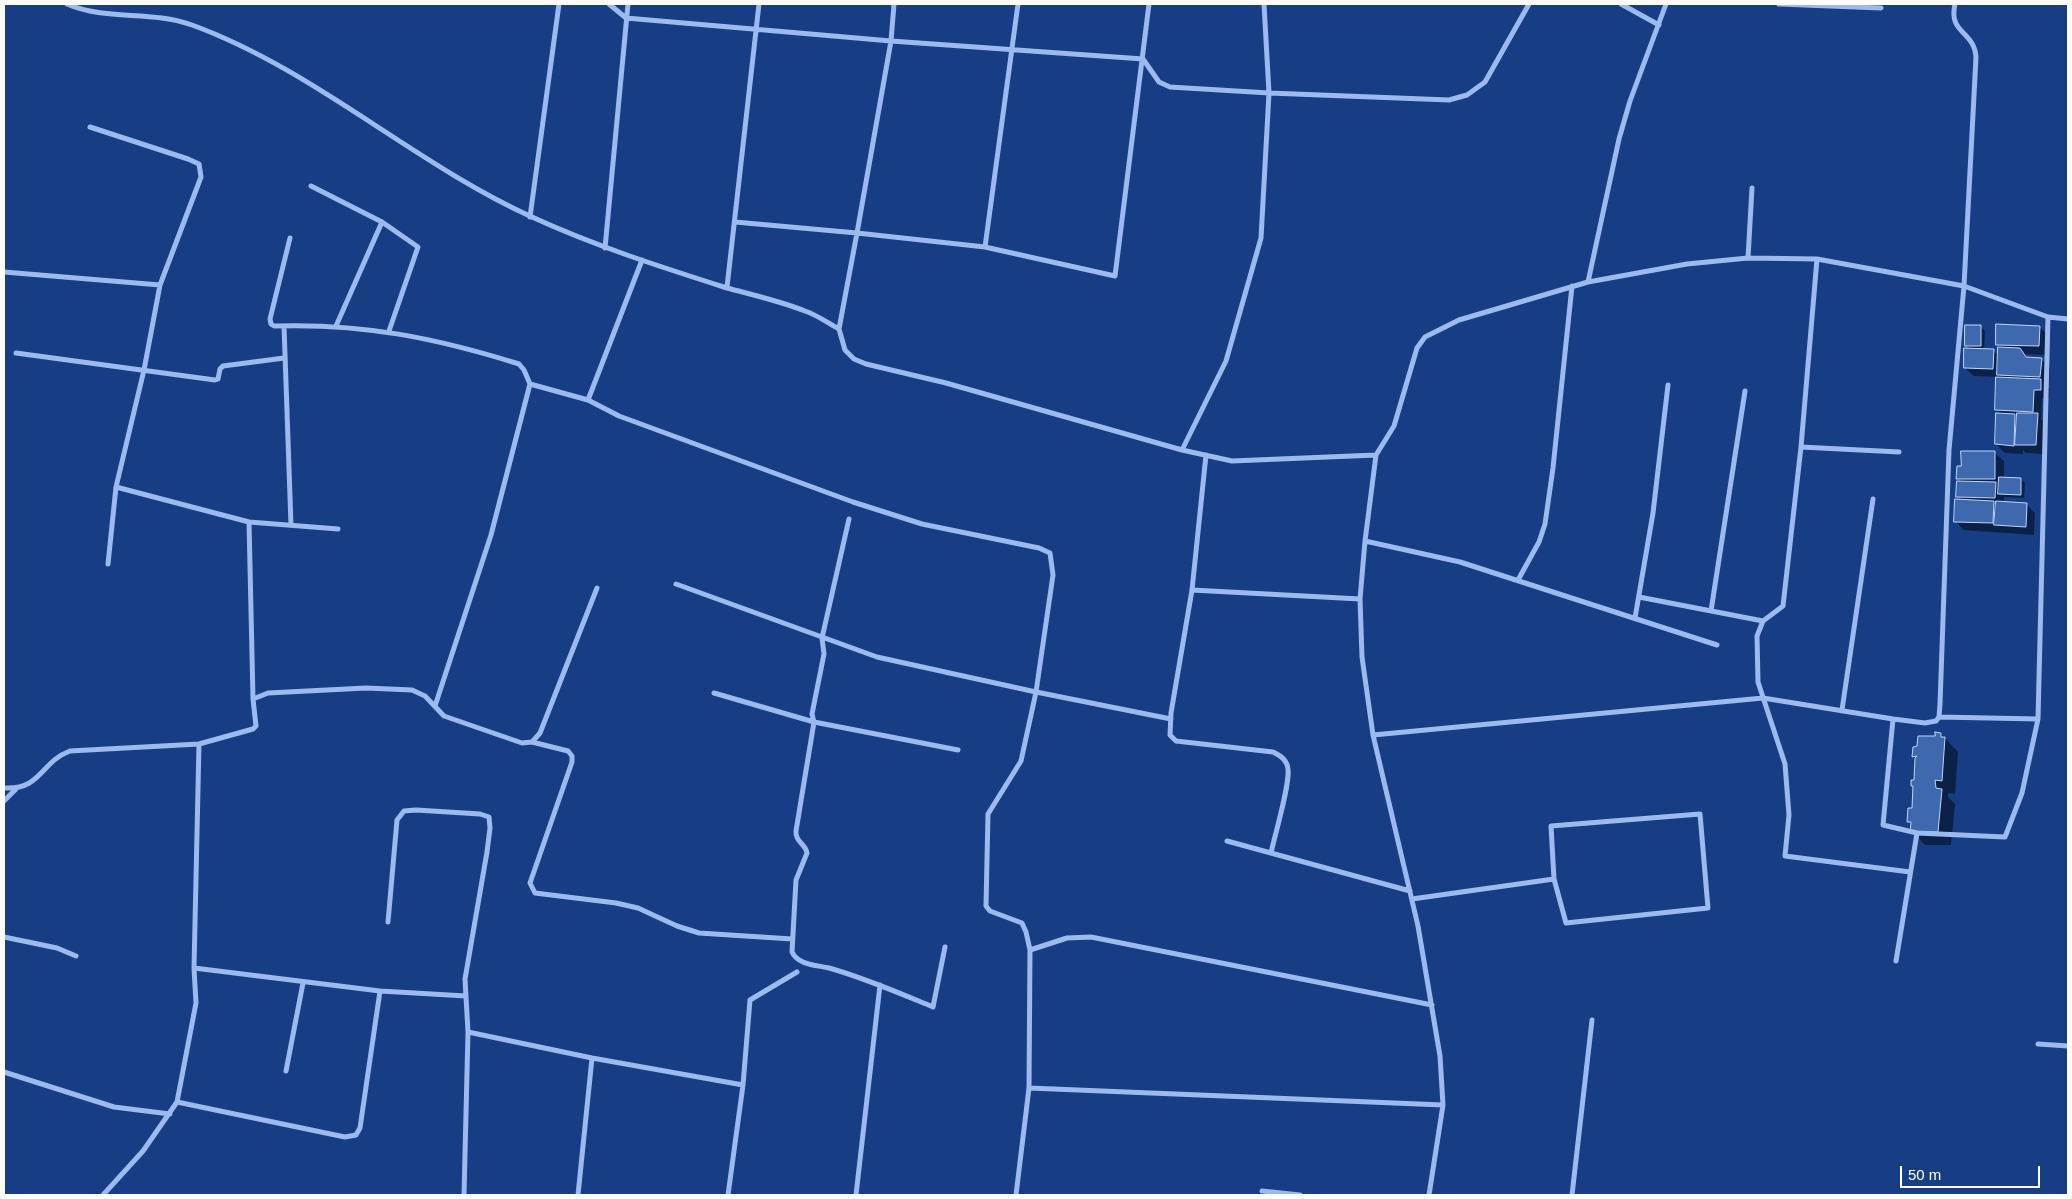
<!DOCTYPE html>
<html>
<head>
<meta charset="utf-8">
<style>
	body { margin:0 }
	#map { position:relative; width:2072px; height:1199px; overflow:hidden; background:#173e85; font-family:Helvetica,sans-serif }
	canvas { display:block }
	.frame { position:absolute; inset:0; border:5px solid #fff; pointer-events:none }
	.scale { position:absolute; left:1900px; top:1166px; width:140px; height:22px; box-sizing:border-box; border:2px solid #fff; border-top:0; padding-left:6px; font-size:15px; line-height:18px; white-space:nowrap; color:#fff; -webkit-text-stroke:4px #173e85; paint-order:stroke }
</style>
</head>
<body>
<div id="map">
<canvas width="2072" height="1199"></canvas>
<div class="frame"></div>
<div class="scale">50 m</div>
</div>
<script>
const ctx = document.querySelector('canvas').getContext('2d');
ctx.lineJoin = 'round';
function paint(path, color) {
  ctx.fillStyle = color;
  ctx.fill(path, 'evenodd');
}
function stroke(path, color, width, dash) {
  ctx.strokeStyle = color;
  ctx.lineWidth = width;
  ctx.lineCap = dash ? 'butt' : 'round';
  ctx.setLineDash(dash || []);
  ctx.stroke(path);
}
paint(new Path2D(`
	M1981,327L1985,331L1984,350H1993L1999,356V347L1997,344L2040,327L2048,336L2047,355L2024,354L2029,358L2041,359L2050,368L2049,385H2045L2050,389L2049,398H2042L2041,419L2046,423L2045,454L2026,453L2023,450V454L2005,453L1996,444L2001,414L1996,410L1998,377L1974,376L1965,368L1970,349L1966,345Z
	M1995,453L2004,461V479H2021L2025,483L2024,498L2004,497V503L2026,504L2035,513L2034,535L1964,530L1955,521L1962,500L1958,496L1962,483L1958,478L1962,467Z
	M1941,734L1958,752L1955,794L1948,793V797L1955,804L1951,845H1925L1912,831V825L1909,822L1913,809L1914,788L1912,786L1915,781L1916,759L1913,757Z`), '#0007');
const building = new Path2D(`
	M1996,324L2040,326L2039,346L1996,345Z
	M1965,325H1981V346H1965Z
	M1998,347L2020,348L2026,357L2042,358L2040,377L1997,375Z
	M1964,348L1994,349L1993,369L1964,368Z
	M1996,377L2041,379V390H2034L2033,412L1995,410Z
	M1996,413L2015,414L2014,446L1995,444Z
	M2017,413H2038L2036,445H2015Z
	M1961,451H1995V479H1956L1957,466H1961Z
	M1999,477L2021,478V495L1998,494Z
	M1957,481L1996,482L1995,498L1956,497Z
	M1955,499L1994,501L1993,523L1954,522Z
	M1996,501L2027,503L2026,527L1994,525Z
	M1935,732L1941,733V737H1945L1942,781L1935,780L1936,788L1942,789L1938,832H1910L1911,822H1907L1908,808H1912L1913,786H1911V780H1914L1915,758L1917,756L1912,757L1913,747L1917,746L1918,736H1935Z`);
paint(building, '#3f69af');
stroke(building, '#c1d6fa', 1);
stroke(new Path2D(`
	M67,4C106,21 151,10 192,25C315,70 413,163 532,217C595,246 661,267 727,288C753,295 780,301 805,311C817,315 828,323 839,329L845,350L854,359L866,364L946,383L1182,450L1232,461L1376,455L1394,426L1417,348L1425,337L1459,320L1588,282L1687,264L1748,258L1817,259L1964,286L2048,317L2068,319
	M609,4L626,18L891,41L1143,59L1159,82L1170,87L1269,93L1449,100L1467,95L1485,82L1529,4
	M1621,4L1659,25
	M1779,4L1881,8
	M90,127L188,159L199,164L201,177L160,285L144,370L116,487L108,564
	M311,186L382,222L418,247L389,331
	M530,217L559,4
	M735,222L857,233L891,41L894,4
	M290,238L270,319L271,324L274,326C362,323 436,338 519,364L524,370L530,384
	M985,247L1018,4
	M605,248L628,4
	M1748,258L1752,188
	M1817,259L1801,447L1783,606L1763,621L1757,636L1758,682L1785,764L1789,815L1785,856L1910,872
	M4,272L160,285
	M1588,282L1619,139L1630,101L1666,4
	M727,287L759,4
	M284,326L291,525
	M336,326L382,222
	M839,329L857,233L985,247L1115,276L1149,4
	M16,353L215,380L218,379L220,369L223,366L284,358
	M588,400L619,416L853,502L922,524L1039,548L1050,553L1053,575L1036,692L1021,761L988,814L986,906L990,911L1022,923L1026,932L1030,950L1029,1088L1016,1195
	M1801,447L1899,452
	M1182,450L1226,361L1261,238L1269,93L1264,4
	M1206,455L1192,590L1171,713L1170,735L1176,741L1273,752C1281,756 1287,760 1288,769C1290,785 1275,834 1271,853
	M1376,455L1365,541L1360,599L1362,657L1373,735L1418,926L1440,1056L1443,1105L1429,1195
	M116,487L249,522L338,529
	M849,519L822,638L824,654L812,714L814,722L796,831C795,842 806,844 807,853L796,880L792,952C798,965 816,965 829,968C865,978 899,993 933,1007L945,947
	M249,522L253,699
	M1365,541L1460,562L1717,645
	M1518,580L1539,542L1545,524L1553,468L1572,286
	M676,584L877,657L1036,692L1171,719
	M1192,590L1360,599
	M1639,597L1763,621
	M1711,611L1745,391
	M1635,618L1653,513L1668,385
	M714,693L814,722L958,750
	M435,706L491,535L530,384L588,400L642,260
	M1842,710L1873,499
	M1939,717L2038,719
	M1893,719L1883,825L1917,833
	M1373,735L1763,698L1893,719L1925,723L1936,721L1939,717L1940,704L1949,450L1964,286L1976,57C1974,30 1948,34 1955,4
	M532,742L568,751L572,756V762L530,883L535,893L616,903L638,908L677,926L699,933L792,939
	M4,788C42,790 40,762 70,751L199,744L253,729L256,726L253,699L268,693L366,688L412,690L425,696L444,716L522,743L532,742L540,733L597,588
	M4,801L16,789
	M1227,841L1410,891
	M1412,899L1554,879L1551,826L1700,814L1708,908L1566,923L1554,879
	M388,922L397,820L404,811L416,810L480,814L489,817L490,828L487,852L465,979L468,1032L464,1195
	M4,937L57,948L76,956
	M1030,950L1067,938L1091,937L1432,1005
	M1896,961L1917,833L2005,837L2022,793L2038,719L2048,317
	M194,968L380,991L466,996
	M468,1032L592,1058L743,1085
	M2038,1044L2068,1046
	M286,1071L303,983
	M4,1072L114,1107L170,1114
	M1029,1088L1443,1105
	M177,1102L345,1137L356,1135L360,1128L380,991
	M1262,1191L1300,1195
	M103,1195L143,1151L177,1102L196,1003L194,968L199,744
	M578,1195L592,1058
	M728,1195L743,1085L750,1000L797,972
	M856,1195L880,985
	M1572,1195L1592,1020`), '#9cbaed', 5);
</script>
</body>
</html>
